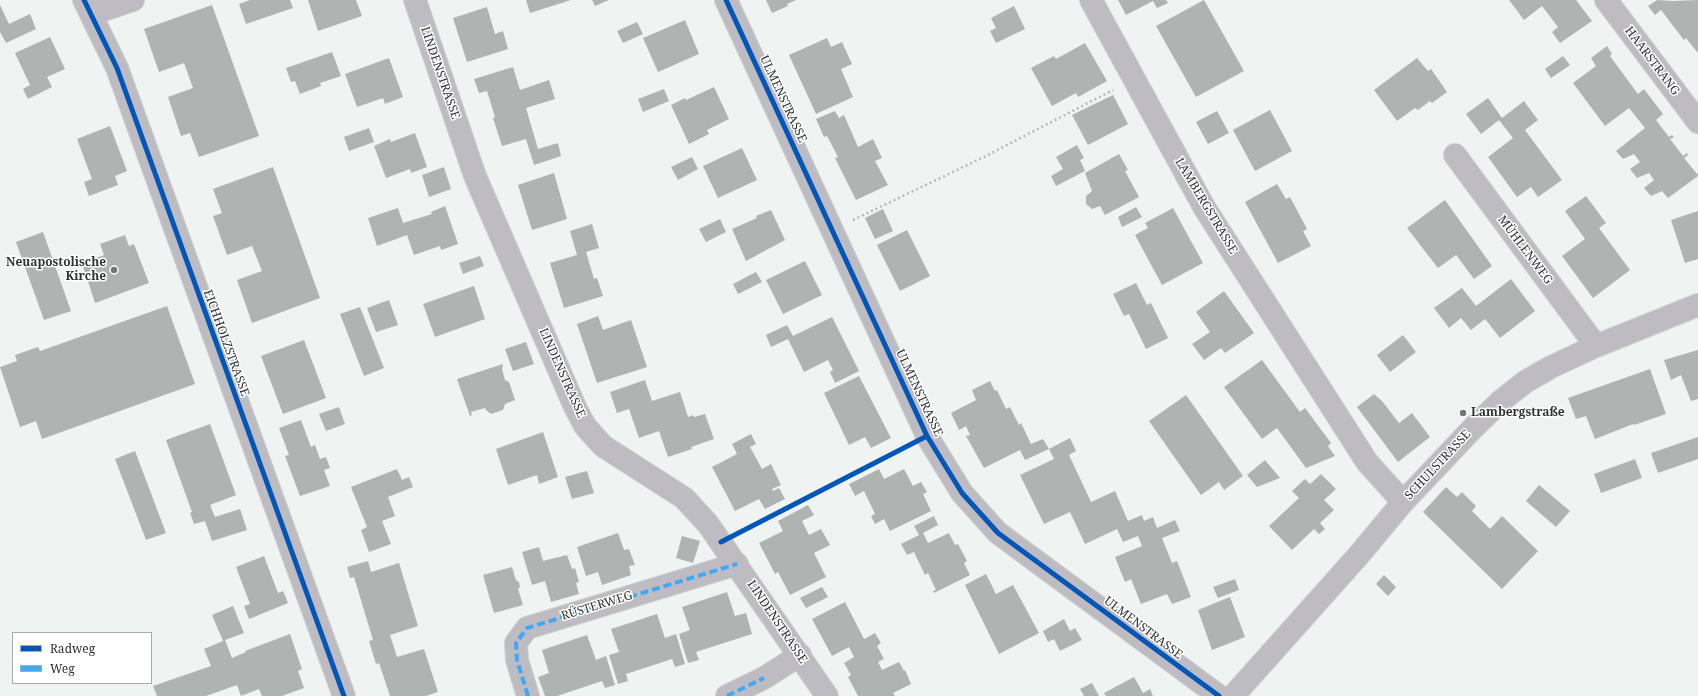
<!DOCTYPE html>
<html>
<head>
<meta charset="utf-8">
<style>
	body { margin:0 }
	#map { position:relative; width:1698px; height:696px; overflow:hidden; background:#eff4f2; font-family:"Noto Serif",serif }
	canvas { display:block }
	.legend { position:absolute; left:12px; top:632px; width:140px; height:52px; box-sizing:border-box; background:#fff; border:1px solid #abadac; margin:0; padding:5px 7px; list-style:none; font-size:12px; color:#2e3230 }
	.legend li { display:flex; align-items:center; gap:8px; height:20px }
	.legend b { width:20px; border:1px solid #abadac }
</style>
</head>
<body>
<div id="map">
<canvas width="1698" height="696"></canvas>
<ul class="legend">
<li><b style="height:5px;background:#0057b8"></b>Radweg</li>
<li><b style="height:5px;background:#3fa9f5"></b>Weg</li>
</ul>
</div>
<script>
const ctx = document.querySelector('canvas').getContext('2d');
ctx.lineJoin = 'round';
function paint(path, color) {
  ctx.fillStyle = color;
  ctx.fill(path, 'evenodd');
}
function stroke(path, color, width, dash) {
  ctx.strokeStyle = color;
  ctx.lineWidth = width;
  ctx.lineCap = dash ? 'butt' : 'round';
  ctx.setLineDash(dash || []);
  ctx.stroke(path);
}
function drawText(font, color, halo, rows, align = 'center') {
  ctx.font = font + ' "Noto Serif",serif';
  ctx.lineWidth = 3;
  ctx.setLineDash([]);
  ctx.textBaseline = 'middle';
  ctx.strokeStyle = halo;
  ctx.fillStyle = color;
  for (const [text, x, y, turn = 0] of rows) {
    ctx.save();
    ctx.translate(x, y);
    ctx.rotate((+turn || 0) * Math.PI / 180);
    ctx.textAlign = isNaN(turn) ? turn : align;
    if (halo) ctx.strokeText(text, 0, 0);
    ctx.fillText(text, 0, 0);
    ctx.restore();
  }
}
paint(new Path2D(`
	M250,0H290L293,8L246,24L239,4Z
	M308,0H356L362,16L318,31Z
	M526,0H571L530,13Z
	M592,0H609L595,6Z
	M766,0H796L787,4L788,6L772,13Z
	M1118,0H1166L1168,3L1157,8L1153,1L1126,15Z
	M1204,0L1244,71L1196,97L1156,26Z
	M1509,0H1576L1592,21L1560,43L1552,32L1558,27L1542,6L1524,20Z
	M1657,0L1673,1L1698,0V53L1686,38L1684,40L1661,10L1655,15L1648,6Z
	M0,5L9,24L30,14L36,29L6,43L0,32Z
	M212,5L259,136L199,157L190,133L181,136L168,97L193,88L184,63L159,72L144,29Z
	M1014,6L1025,29L996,43L990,31L996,28L991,18Z
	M487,7L495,34L503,31L508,49L467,62L453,18Z
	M685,20L699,54L658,72L643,38Z
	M637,22L643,34L623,43L617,31Z
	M50,37L65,69L47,77L52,87L28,99L23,89L30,85L15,53Z
	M827,38L831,47L842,42L852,64L841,69L853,97L816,114L789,55Z
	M1085,43L1107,81L1078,97L1076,93L1052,106L1031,68L1054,56L1056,59Z
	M1607,46L1612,54L1610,56L1638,94L1644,89L1663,114L1656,120L1669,137L1672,135L1674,137L1670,139L1683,156L1687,153L1688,155L1684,158L1697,174L1698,173V176L1668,198L1662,191L1651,196L1644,188L1654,180L1649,173L1637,178L1630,169L1640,162L1634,154L1623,159L1616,151L1645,128L1629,108L1605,126L1573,83L1596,66L1591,58Z
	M332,52L341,76L320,83L321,86L300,94L295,81L291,82L286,68Z
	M1563,56L1570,65L1551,78L1545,69Z
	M389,58L403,97L385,104L383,98L357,107L345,74Z
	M1417,58L1428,71L1431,69L1447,92L1432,103L1430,101L1418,110L1415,108L1397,121L1374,90Z
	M513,67L520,90L549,80L555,99L526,108L538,149L558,143L561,156L534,165L526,139L502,146L493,118L495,117L487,91L479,93L474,79Z
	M714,87L729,119L707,130L709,134L689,144L671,105L685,98L686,100Z
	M664,89L669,101L643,112L638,99Z
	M1113,95L1128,124L1088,145L1072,115Z
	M1488,98L1502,118L1524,101L1538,120L1525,130L1562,180L1538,197L1531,187L1517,197L1488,157L1513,138L1499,120L1481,134L1466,114Z
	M1270,110L1292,151L1255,171L1233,130Z
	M835,111L839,118L844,115L858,147L873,139L882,158L875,161L888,185L856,200L835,158L838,157L827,136L824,137L816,119Z
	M1217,111L1229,133L1208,144L1196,122Z
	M110,126L127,171L115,176L118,185L89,196L84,182L92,179L77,139Z
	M369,128L374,142L349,151L344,137Z
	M415,133L427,167L411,173L410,169L386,178L374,146L390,139L391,142Z
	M1077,145L1084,158L1080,160L1085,171L1056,186L1051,176L1063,169L1056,157Z
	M742,148L757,180L718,198L703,166Z
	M1119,154L1128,170L1125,171L1139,197L1105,215L1100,206L1092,209L1086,204V196L1092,191L1085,173Z
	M692,157L698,169L678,180L671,167Z
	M273,167L320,298L252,323L237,280L262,271L252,246L227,255L213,216L222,213L213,189Z
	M444,167L451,189L429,197L422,175Z
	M554,173L567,219L532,230L518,185Z
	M1277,184L1286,199L1290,197L1307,229L1303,231L1311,246L1278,263L1245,202Z
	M1586,196L1606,223L1599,228L1630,270L1593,298L1562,256L1585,239L1565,211Z
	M1445,200L1492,266L1474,279L1456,255L1438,268L1407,228Z
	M445,206L458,244L441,250L440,246L414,255L407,235L377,246L368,218L398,208L403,223L432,214L431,212Z
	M1136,207L1142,217L1122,227L1118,217Z
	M1173,208L1203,263L1162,285L1135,235L1148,228L1145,223Z
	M883,209L893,231L875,239L865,218Z
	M771,210L785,240L746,261L732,229L757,218L756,216Z
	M1698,211V259L1685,263L1671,220Z
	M720,219L726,232L706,242L699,229Z
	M592,224L599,248L586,252L594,279L597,278L603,296L564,308L550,263L577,255L570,231Z
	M907,230L930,276L900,291L877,245Z
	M43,232L71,311L44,320L16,242Z
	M125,235L129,246L134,244L149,283L95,303L82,263L104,255L100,244Z
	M480,256L484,266L463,274L459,263Z
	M805,261L822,295L783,314L766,280Z
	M756,272L762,282L738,294L733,284Z
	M1511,279L1535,311L1500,338L1485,319L1471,330L1461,318L1449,328L1434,308L1462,288L1476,306Z
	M1136,283L1147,305L1151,303L1168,338L1146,349L1129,314L1124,316L1113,294Z
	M474,286L485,319L435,337L423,304Z
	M1224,291L1254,333L1225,353L1221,348L1204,360L1192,344L1210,332L1196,312Z
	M389,300L398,325L376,332L367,308Z
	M167,306L195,384L42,439L36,421L20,427L0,367L17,361L15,355L38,347L40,351Z
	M360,307L384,368L364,376L340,314Z
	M598,316L603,330L631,320L647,367L597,383L577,324Z
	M832,317L859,371L835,383L830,372L833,370L828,360L804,372L788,339L771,347L766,335L787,325L793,336Z
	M1403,335L1416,352L1390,372L1377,355Z
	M304,340L326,398L283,414L261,356Z
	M526,342L534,364L513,371L505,349Z
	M1698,350V399L1691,401L1681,375L1671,380L1664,360Z
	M1262,360L1300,412L1305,408L1331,443L1328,446L1335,456L1306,468L1277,428L1262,439L1224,387Z
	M503,364L502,369L505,380L509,382L515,400L505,404L503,410L491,414L486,410L485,408L471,412L472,415L470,416L457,379Z
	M1650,369L1666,414L1634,425L1633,424L1595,439L1586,416L1576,419L1568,398Z
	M859,376L891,438L871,448L865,437L849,445L824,393Z
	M645,380L652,401L680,392L688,417L693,415L694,417L705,414L714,439L691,447L692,449L668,457L659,431L639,438L629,409L617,413L610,392Z
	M990,381L995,391L997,390L1006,409L1010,407L1019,425L1021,423L1031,444L1043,439L1049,449L1025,460L1020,450L984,468L966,436L970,435L966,426L959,430L951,413L976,400L972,390Z
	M1374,394L1382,401L1399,423L1412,413L1430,437L1398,462L1357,407Z
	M1186,395L1243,476L1224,490L1219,482L1201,495L1149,421Z
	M339,407L345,424L326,431L319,414Z
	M301,420L311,447L315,445L320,459L326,457L330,468L324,470L330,486L300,496L285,456L289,455L279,428Z
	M210,424L236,495L210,505L215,517L240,509L247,530L212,541L205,521L194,524L190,513L192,512L166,440Z
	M543,432L558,477L539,484L537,475L508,485L496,449Z
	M751,434L756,444L750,447L762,469L771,464L781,485L772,489L773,491L779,488L785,499L765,509L759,499L735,511L712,467L737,454L732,444Z
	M1698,437V459L1658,473L1651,453Z
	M1070,438L1076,451L1069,455L1091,502L1115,491L1128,521L1142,515L1144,521L1153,517L1157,528L1175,520L1180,531L1162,538L1172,563L1177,561L1191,597L1172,604L1167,594L1141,604L1131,579L1125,582L1115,557L1142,546L1138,536L1123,542L1117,529L1085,544L1070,512L1044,524L1020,475L1054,459L1049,449Z
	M135,451L166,533L146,540L115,459Z
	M1635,459L1642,478L1601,493L1594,474Z
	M1265,460L1280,478L1257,487L1247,475Z
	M397,469L402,480L409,477L413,487L388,497L395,516L382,521L391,544L369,552L361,530L367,527L351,487Z
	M879,469L884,479L904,469L913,486L921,482L927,492L923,494L931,511L890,531L884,519L875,524L871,516L875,514L864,491L855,496L849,484Z
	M587,471L594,493L572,499L565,477Z
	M1321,474L1336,489L1324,500L1334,510L1320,523L1325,529L1319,534L1314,529L1292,550L1269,526L1299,498L1292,491L1305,479L1310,484Z
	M1539,485L1570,511L1556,527L1526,501Z
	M1446,487L1457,497L1462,492L1476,506L1472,511L1490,529L1502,516L1538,551L1502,589L1423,512Z
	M808,505L814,515L802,521L809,535L821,529L830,545L814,553L826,577L790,595L778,572L775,574L759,543L783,531L778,521Z
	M934,516L938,525L923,533L928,543L949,533L955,545L958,544L967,561L964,563L970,575L934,593L933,591L936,590L928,573L925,575L914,552L907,555L901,544L919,535L914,526Z
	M618,533L624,550L629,549L635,565L629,566L631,575L602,585L598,572L586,576L577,547Z
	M682,536L700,541L693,563L676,558Z
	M539,547L543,561L567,555L572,569L575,568L579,582L576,583L579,594L551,602L545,581L532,585L522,552Z
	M264,556L278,593L283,591L288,603L249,619L244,606L250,604L236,567Z
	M368,561L371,572L399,563L418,626L390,635L397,657L424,649L438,692L426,696H390L379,663L376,664L369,641L373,640L354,577L350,578L347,567Z
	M512,567L516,580L519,582L520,587L518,589L523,605L494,613L483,575Z
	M986,574L996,594L1013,585L1039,633L999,654L965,585Z
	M1384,575L1396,587L1388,596L1376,584Z
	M1235,579L1239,590L1218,598L1213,587Z
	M822,587L828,597L806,608L800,598Z
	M727,592L735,616L746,613L752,634L696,652L699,660L688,663L679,634L690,630L682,607Z
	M1230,597L1245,637L1212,650L1198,610Z
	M845,602L864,639L875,633L881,643L877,646L884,659L878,662L882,670L899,662L904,671L905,670L911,684L893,693L895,696H858L848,677L851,675L844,663L854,657L849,647L832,656L812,619Z
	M233,606L244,633L225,640L232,658L246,652L245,651L290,634L302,669L298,671L304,688L282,696H262L259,689L241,696L237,685L206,696H157L153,686L211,666L204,649L223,641L212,615Z
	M657,614L665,638L676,634L685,664L675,667L672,659L626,674L628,681L618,684L609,655L619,652L611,629Z
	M1064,619L1070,631L1075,628L1082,640L1060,651L1054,639L1048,642L1043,631Z
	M587,635L596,660L606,656L615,685L605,688L602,681L557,696H545L538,677L549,673L542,650Z
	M1134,677L1143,693L1150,689L1153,696H1106L1104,693Z
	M1092,683L1099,696H1084L1080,689Z`), '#afb3b1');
const minor = new Path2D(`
	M84,0L117,68L344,696
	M415,0L475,176L575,407L585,426L603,446L684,498L708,524L827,696
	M726,0L927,436L962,493L998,533L1219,696
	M1091,0L1204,207L1367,462L1403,502
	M1606,0L1698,122
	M92,14L133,0
	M1455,155L1596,346
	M528,696L517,660L516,643L527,628L737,564
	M727,696L764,678L800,655
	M1233,696L1358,556L1403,502L1474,427L1501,401L1525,382L1551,367L1596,346L1698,305`);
stroke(minor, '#cdd0cf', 24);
stroke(new Path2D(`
	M853,220L984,157L1113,90`), '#b8b7bb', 2.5, [2, 3]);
stroke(minor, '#bebbc2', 22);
stroke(new Path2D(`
	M528,696L517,660L516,643L527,628L737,564
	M727,696L764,678`), '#3fa9f5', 4, [8, 4]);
stroke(new Path2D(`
	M84,0L117,68L344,696
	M726,0L927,436L962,493L998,533L1219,696
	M721,542L927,436`), '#0057b8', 5);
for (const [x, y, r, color] of [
	[114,270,4,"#727674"],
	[1463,413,4,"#727674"]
]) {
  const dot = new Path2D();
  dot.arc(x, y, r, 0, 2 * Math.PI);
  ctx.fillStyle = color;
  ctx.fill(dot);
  stroke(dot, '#fff', 1.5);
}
drawText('12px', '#2e3230', '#fff', [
	["HAARSTRANG",1652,61,53],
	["LINDENSTRASSE",440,73,71],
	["ULMENSTRASSE",783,99,65],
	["LAMBERGSTRASSE",1206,206,59],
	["MÜHLENWEG",1525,250,53],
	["EICHHOLZSTRASSE",226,343,70],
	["LINDENSTRASSE",562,373,66],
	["ULMENSTRASSE",919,393,65],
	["SCHULSTRASSE",1438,465,-47],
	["RÜSTERWEG",597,606,-17],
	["LINDENSTRASSE",777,622,56],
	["ULMENSTRASSE",1143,628,37]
]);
drawText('bold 12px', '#2e3230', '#fff', [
	["Neuapostolische",106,263],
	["Kirche",106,277],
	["Lambergstraße",1471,413,"left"]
], 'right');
</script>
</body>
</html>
